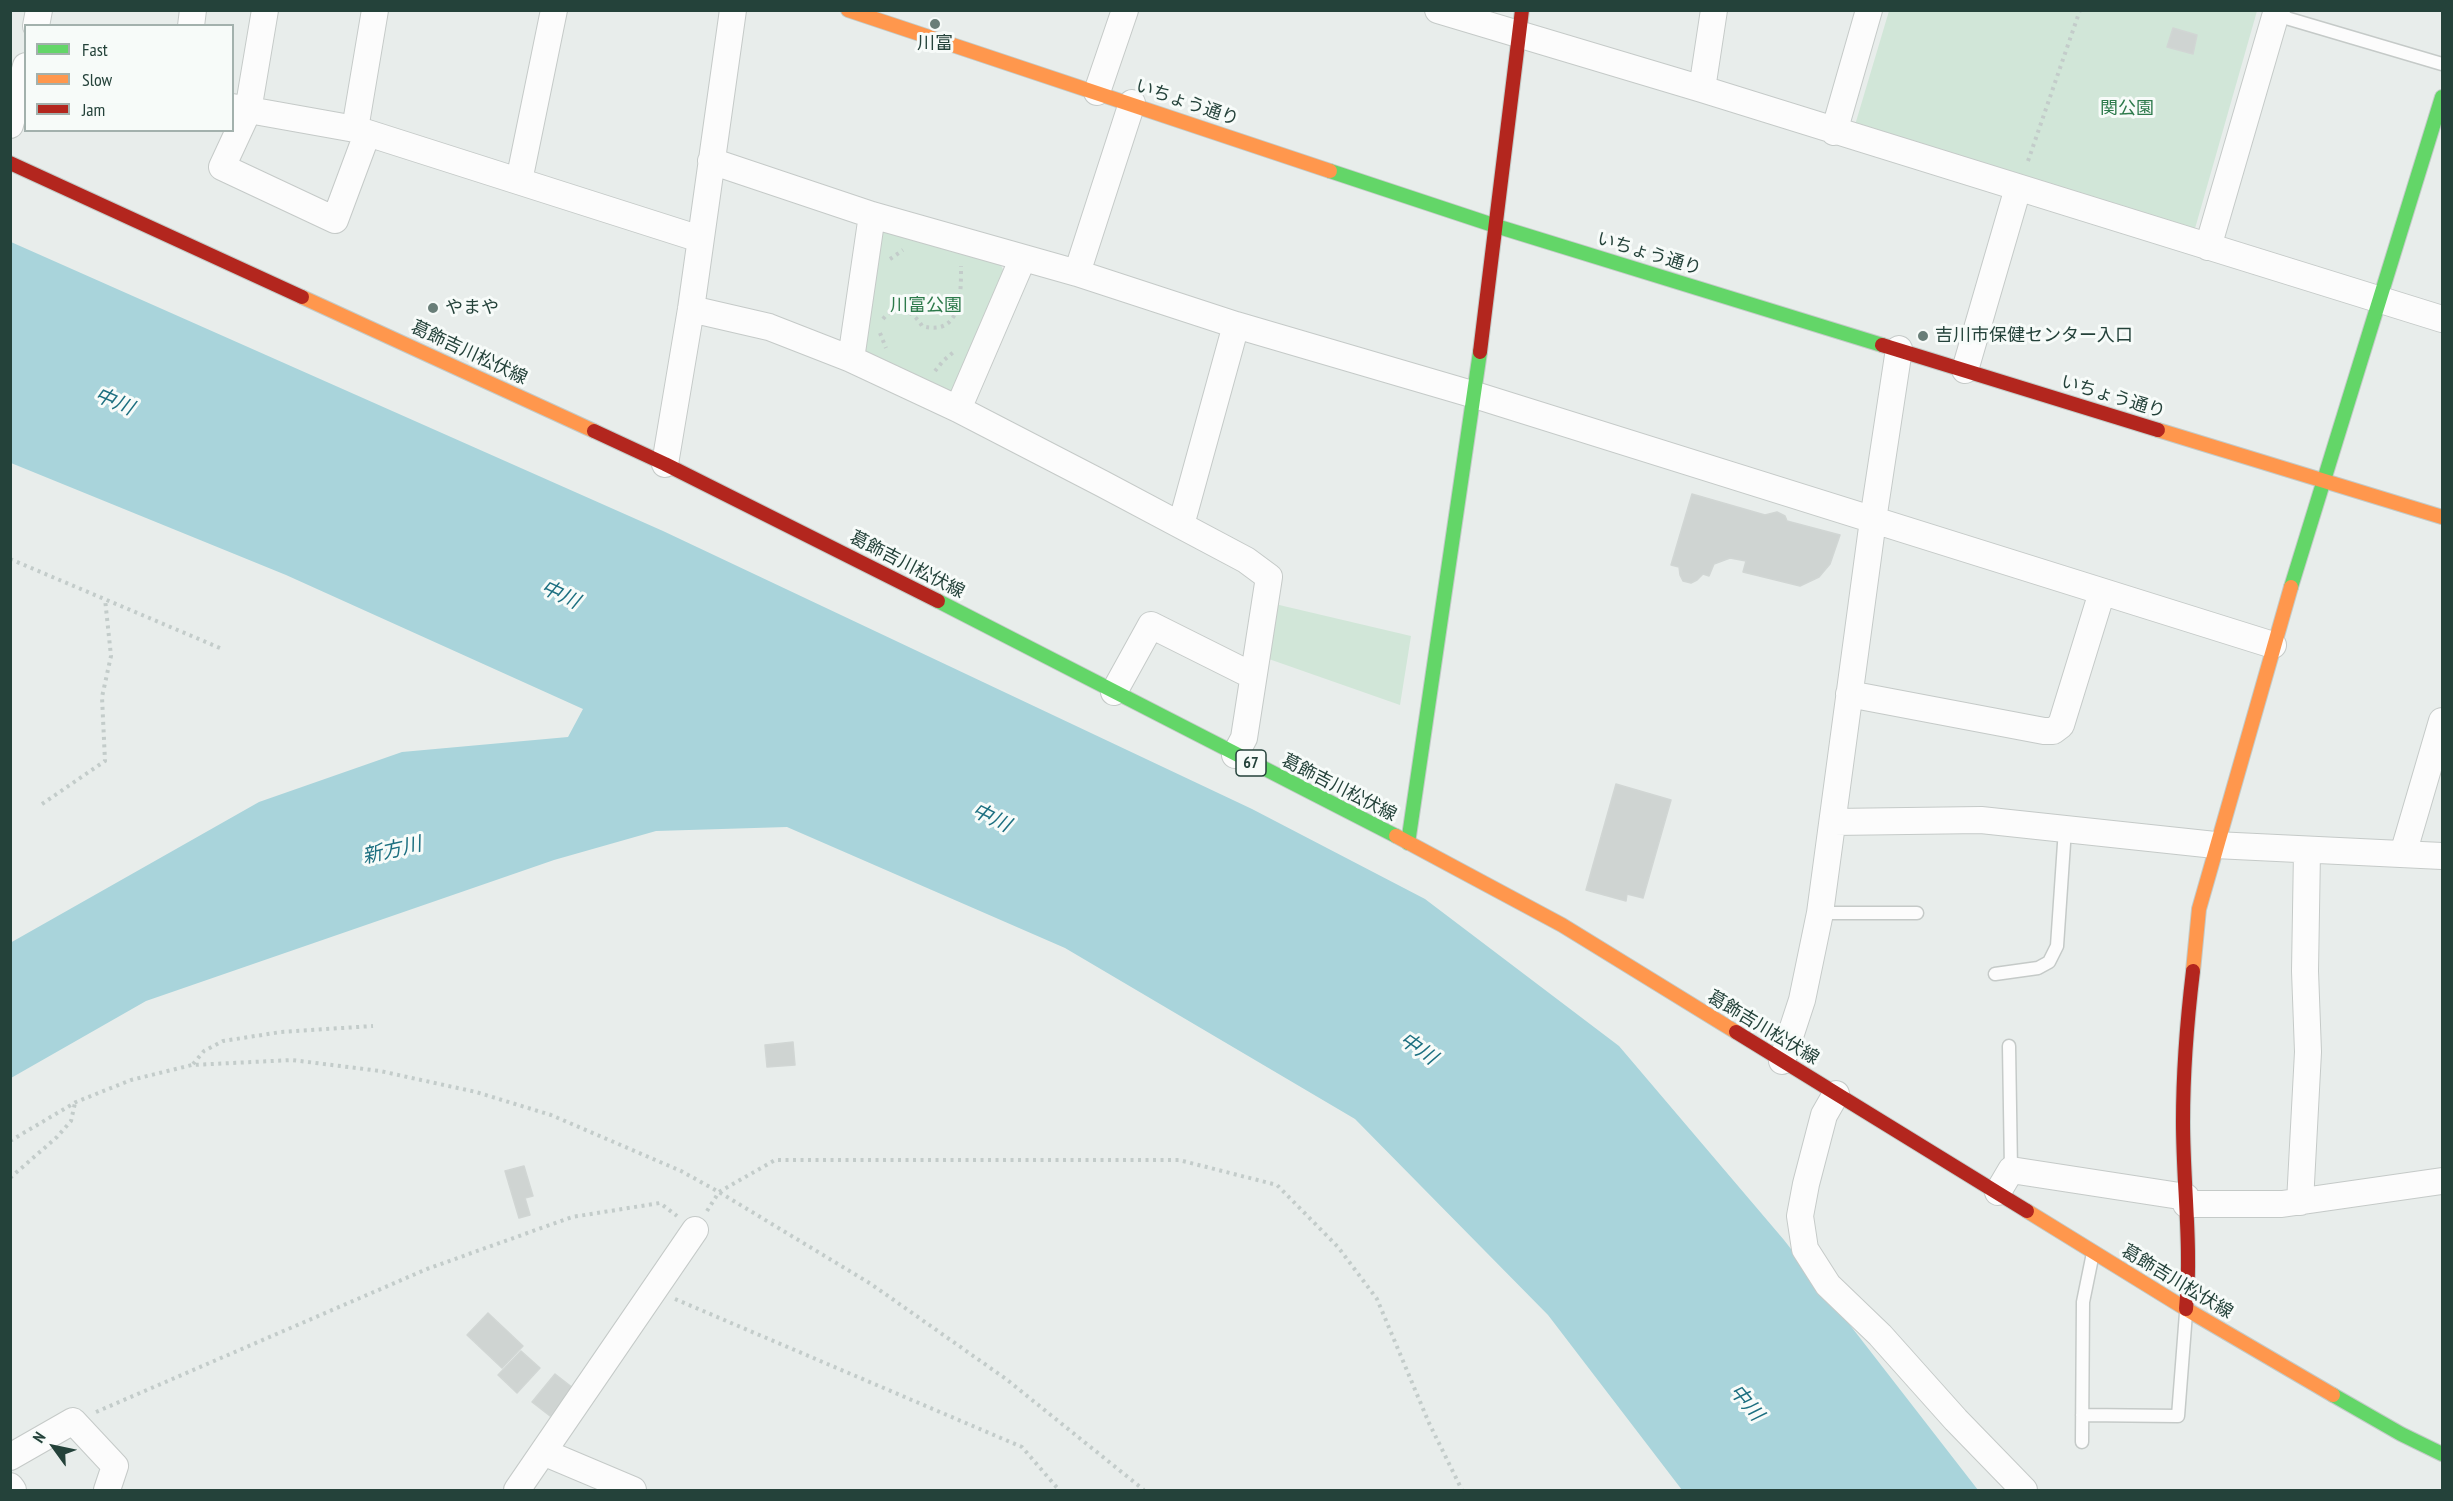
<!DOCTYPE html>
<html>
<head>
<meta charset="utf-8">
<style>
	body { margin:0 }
	#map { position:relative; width:2453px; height:1501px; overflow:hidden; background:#e8edeb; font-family:"PT Sans Narrow",sans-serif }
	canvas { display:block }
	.frame { position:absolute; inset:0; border:12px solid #24423a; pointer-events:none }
	.legend { position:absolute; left:24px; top:24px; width:210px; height:108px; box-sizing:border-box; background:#f7fbf9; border:2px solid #a3b1ad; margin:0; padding:8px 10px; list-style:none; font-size:18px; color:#24423a }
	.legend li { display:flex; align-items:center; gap:12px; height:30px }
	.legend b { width:30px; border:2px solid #a3b1ad }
	.north { position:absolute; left:24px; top:1417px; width:60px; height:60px; -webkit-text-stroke:4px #f7fbf9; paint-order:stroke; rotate:303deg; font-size:16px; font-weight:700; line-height:24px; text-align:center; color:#24423a }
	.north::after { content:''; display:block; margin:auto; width:21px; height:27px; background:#24423a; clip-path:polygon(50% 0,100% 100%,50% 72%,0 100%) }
</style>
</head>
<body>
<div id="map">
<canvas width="2453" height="1501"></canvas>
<div class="frame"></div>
<ul class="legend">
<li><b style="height:8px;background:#63d668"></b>Fast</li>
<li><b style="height:8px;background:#ff974d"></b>Slow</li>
<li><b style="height:8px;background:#b3261e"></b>Jam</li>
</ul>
<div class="north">N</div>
</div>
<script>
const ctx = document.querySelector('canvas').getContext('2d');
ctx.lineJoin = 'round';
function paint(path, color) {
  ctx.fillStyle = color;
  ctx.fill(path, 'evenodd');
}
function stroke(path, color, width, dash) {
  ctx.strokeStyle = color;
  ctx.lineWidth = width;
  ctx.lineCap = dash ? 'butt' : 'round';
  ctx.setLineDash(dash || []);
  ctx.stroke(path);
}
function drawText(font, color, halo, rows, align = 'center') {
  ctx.font = font + ' "PT Sans Narrow","Noto Sans JP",sans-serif';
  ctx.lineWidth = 6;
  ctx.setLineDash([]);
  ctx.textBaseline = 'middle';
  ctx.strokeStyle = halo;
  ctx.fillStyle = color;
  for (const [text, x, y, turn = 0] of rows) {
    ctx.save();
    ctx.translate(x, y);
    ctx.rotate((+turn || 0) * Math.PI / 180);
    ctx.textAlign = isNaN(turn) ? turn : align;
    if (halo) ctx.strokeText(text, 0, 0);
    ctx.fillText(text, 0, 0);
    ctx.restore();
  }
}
paint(new Path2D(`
	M1889,11H2257L2194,232L1855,125Z
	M882,228L1000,263L1005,274L956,394L862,357Z
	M1275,604L1411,636L1400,705L1266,658Z`), '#d1e6d8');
paint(new Path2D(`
	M11,242L663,531L1252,809L1425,899L1619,1046L1784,1240L1978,1490H1682L1548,1315L1355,1119L1065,948L787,827L656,831L554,860L146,1001L11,1078L10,943L259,802L402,752L568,737L583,709L286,575L11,463Z`), '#a9d4db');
const building = new Path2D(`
	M2173,28L2197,35L2193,54L2167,47Z
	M942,298L948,308L937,314L931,304Z
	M1692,494L1765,515L1777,512L1785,516L1787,521L1840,535L1830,564L1819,577L1800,586L1743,572L1746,561L1730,558L1714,564L1709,576L1703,574L1697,580L1691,583L1683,581L1680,575L1679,567L1671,565Z
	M1616,784L1671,800L1643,898L1627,894L1626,901L1586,890Z
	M793,1042L795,1065L767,1067L765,1045Z
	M524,1166L533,1196L525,1198L530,1215L519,1218L505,1171Z
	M488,1313L523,1346L502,1368L467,1335Z
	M521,1351L540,1368L517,1393L498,1375Z
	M555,1374L573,1388L550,1416L532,1402Z`);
paint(building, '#cfd4d2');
stroke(building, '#d1d6d4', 1.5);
const lane = new Path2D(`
	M2276,15L2442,64
	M1820,913H1917
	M1995,974L2038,968L2049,962L2057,946L2065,829
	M2009,1046L2011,1170
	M2082,1415L2178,1416L2186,1313
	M2082,1442L2083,1302L2093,1253`);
const street = new Path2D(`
	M265,10L248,111L222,167L335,220L367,134
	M1438,10L1702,89L2442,319
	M36,26L39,10
	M191,26L193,10
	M1702,89L1714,10
	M1097,92L1125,10
	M232,107L355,129L700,239
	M10,125L26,66
	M355,129L375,10
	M1834,132L1869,10
	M711,161L872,215L1077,273L1236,325L1475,395L2273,645
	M519,181L554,10
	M2208,247L2277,10
	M1077,273L1132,103
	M691,309L769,327L851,359L958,409L1103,484L1246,560L1269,577L1244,738L1235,755
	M851,359L872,215
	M1965,370L2018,188
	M958,409L1023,258
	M665,464L691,309L733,10
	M1181,525L1236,325
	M1114,692L1151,625L1253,676
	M1849,694L2044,731H2053L2061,725L2102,592
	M1834,822L1981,820L2215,845L2442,856
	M2403,854L2442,721
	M1782,1061L1802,1000L1820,913L1873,520L1899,349
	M1836,1094L1824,1115L1806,1184L1800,1216L1805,1249L1828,1285L1880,1335L1956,1420L2024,1490
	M1998,1192L2011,1170L2186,1197
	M2300,1202L2308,1052L2305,971L2307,851
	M2186,1204H2282L2442,1181
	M543,1452L633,1490
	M10,1457L73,1421L115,1466L107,1490
	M10,1486L13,1490
	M517,1490L695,1230`);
const fast = new Path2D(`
	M1330,171L1496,226L1882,345
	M2291,587L2442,97
	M938,601L1396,836
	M1408,843L1480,352
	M2333,1395L2401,1434L2442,1454`);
const slow = new Path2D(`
	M848,10L1330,171
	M302,297L594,431
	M2158,430L2442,517
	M1396,836L1562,925L1736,1032
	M2193,971L2199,909L2291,587
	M2027,1211L2186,1309L2333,1395`);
const jam = new Path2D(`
	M10,163L302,297
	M1882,345L2158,430
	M1480,352L1522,10
	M594,431L665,464L938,601
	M1736,1032L2027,1211
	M2186,1309C2192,1247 2183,1184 2183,1122C2183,1072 2187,1021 2193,971`);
stroke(lane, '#c5cac8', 15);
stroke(street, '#c5cac8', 28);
stroke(fast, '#c3cbc8', 16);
stroke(slow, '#c3cbc8', 16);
stroke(jam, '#c3cbc8', 16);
stroke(new Path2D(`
	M2028,161L2080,10
	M890,259L903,250
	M883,319C895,303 913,310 922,326C962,337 961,293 961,266
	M880,333L886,348
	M935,371L943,361L956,350
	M10,559L220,648
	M42,804L105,761L102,697L111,656L105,599
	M193,1064L204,1051L223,1041L281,1032L373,1026
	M10,1141L76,1102L131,1080L192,1065L292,1060L380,1071L476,1092L551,1115L681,1171L719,1192L871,1284L1006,1379L1144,1490
	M10,1178L57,1137L71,1121L75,1103
	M707,1211L719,1192L775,1160H1179L1277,1185L1338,1247L1377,1299L1429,1423L1462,1490
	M675,1299L1022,1447L1059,1490
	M96,1412L427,1269L572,1217L660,1203L677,1216`), '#c3ccca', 4, [3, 4.5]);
stroke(lane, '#fcfcfc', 12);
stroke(street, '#fcfcfc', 26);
stroke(fast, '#63d668', 14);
stroke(slow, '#ff974d', 14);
stroke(jam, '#b3261e', 14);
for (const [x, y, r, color] of [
	[935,24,6,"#697e78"],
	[433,308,6,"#697e78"],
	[1923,336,6,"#697e78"]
]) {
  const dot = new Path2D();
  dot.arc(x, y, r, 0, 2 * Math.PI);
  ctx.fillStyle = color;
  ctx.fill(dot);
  stroke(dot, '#f7fbf9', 2);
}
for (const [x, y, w] of [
	[1251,763,30]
]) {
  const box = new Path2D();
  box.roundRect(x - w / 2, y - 13, w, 26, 4.5);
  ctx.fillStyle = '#f7fbf9';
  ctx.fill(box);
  stroke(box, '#24423a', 1.5);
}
drawText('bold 16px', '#24423a', null, [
	["67",1251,763]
]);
drawText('18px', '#24423a', '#f7fbf9', [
	["川富",935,44,"center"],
	["やまや",445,308],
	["吉川市保健センター入口",1935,336]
], 'left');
drawText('18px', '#24423a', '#f7fbf9', [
	["いちょう通り",1187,103,19],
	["いちょう通り",1649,254,17],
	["葛飾吉川松伏線",469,353,25],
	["いちょう通り",2113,397,17],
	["葛飾吉川松伏線",907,565,27],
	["葛飾吉川松伏線",1339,788,27],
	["葛飾吉川松伏線",1763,1028,31],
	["葛飾吉川松伏線",2177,1282,31]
]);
drawText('18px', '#2d7a4b', '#f7fbf9', [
	["関公園",2127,109],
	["川富公園",926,306]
]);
drawText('italic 20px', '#1c6f80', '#f7fbf9', [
	["中川",114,402,23],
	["中川",560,595,25],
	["中川",991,818,26],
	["新方川",392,851,-13],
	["中川",1418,1049,35],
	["中川",1746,1403,50]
]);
</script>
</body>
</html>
